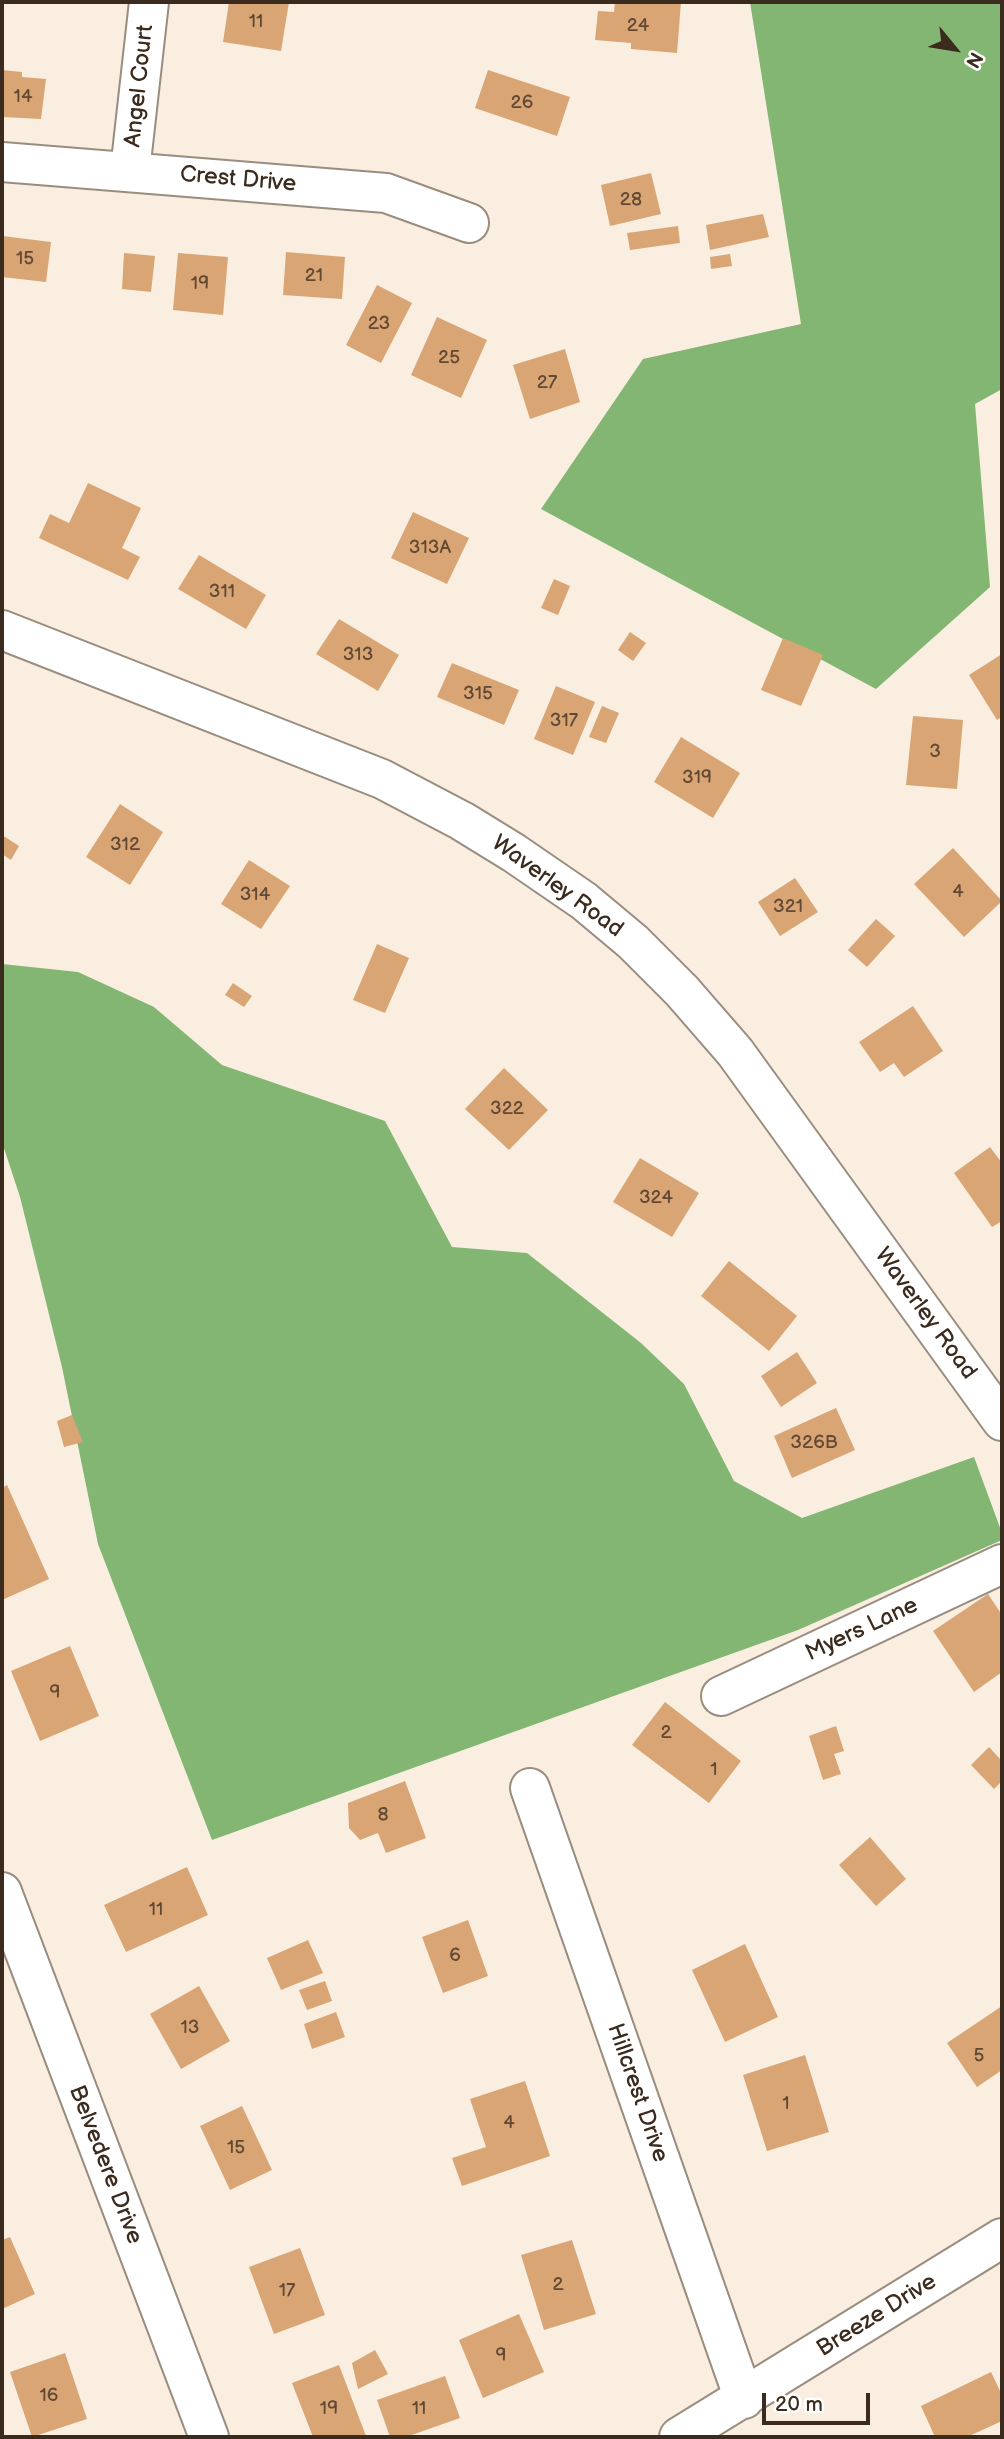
<!DOCTYPE html>
<html>
<head>
<meta charset="utf-8">
<style>
	body { margin:0 }
	#map { position:relative; width:1004px; height:2439px; overflow:hidden; background:#f9eee0; font-family:"Balsamiq Sans",sans-serif }
	canvas { display:block }
	.frame { position:absolute; inset:0; border:4px solid #3b2a1e; pointer-events:none }
	.north { position:absolute; left:920px; top:14px; width:70px; height:70px; -webkit-text-stroke:5px #fff; paint-order:stroke; rotate:120deg; font-size:19px; font-weight:700; line-height:28px; text-align:center; color:#3b2a1e }
	.north::after { content:''; display:block; margin:auto; width:24px; height:32px; background:#3b2a1e; clip-path:polygon(50% 0,100% 100%,50% 72%,0 100%) }
	.scale { position:absolute; left:762px; top:2393px; width:108px; height:32px; box-sizing:border-box; border:4px solid #3b2a1e; border-top:0; padding-left:9px; font-size:21px; line-height:24px; white-space:nowrap; color:#3b2a1e; -webkit-text-stroke:5px #fff; paint-order:stroke }
</style>
</head>
<body>
<div id="map">
<canvas width="1004" height="2439"></canvas>
<div class="frame"></div>
<div class="north">N</div>
<div class="scale">20 m</div>
</div>
<script>
const ctx = document.querySelector('canvas').getContext('2d');
ctx.lineJoin = 'round';
function paint(path, color) {
  ctx.fillStyle = color;
  ctx.fill(path, 'evenodd');
}
function stroke(path, color, width, dash) {
  ctx.strokeStyle = color;
  ctx.lineWidth = width;
  ctx.lineCap = dash ? 'butt' : 'round';
  ctx.setLineDash(dash || []);
  ctx.stroke(path);
}
function drawText(font, color, halo, rows, align = 'center') {
  ctx.font = font + ' "Balsamiq Sans",sans-serif';
  ctx.lineWidth = 6;
  ctx.setLineDash([]);
  ctx.textBaseline = 'middle';
  ctx.strokeStyle = halo;
  ctx.fillStyle = color;
  for (const [text, x, y, turn = 0] of rows) {
    ctx.save();
    ctx.translate(x, y);
    ctx.rotate((+turn || 0) * Math.PI / 180);
    ctx.textAlign = isNaN(turn) ? turn : align;
    if (halo) ctx.strokeText(text, 0, 0);
    ctx.fillText(text, 0, 0);
    ctx.restore();
  }
}
paint(new Path2D(`
	M750,2H1002V389L975,404L990,587L876,689L541,509L643,359L801,324Z
	M2,964L78,972L154,1007L222,1065L385,1121L452,1247L527,1253L641,1343L684,1384L734,1481L802,1518L974,1457L1002,1533V1540L798,1630L212,1840L98,1544L62,1367L20,1197L2,1142Z`), '#82b672');
paint(new Path2D(`
	M229,2H289L281,51L223,42Z
	M615,2H681L677,53L631,49V43L595,40L598,11L614,12Z
	M2,70L22,72V77L46,79L41,119L2,117Z
	M488,70L570,97L557,136L475,108Z
	M651,173L661,214L610,226L601,185Z
	M763,214L769,237L710,250L706,225Z
	M678,226L680,243L630,250L627,233Z
	M2,236L51,242L46,282L2,277Z
	M286,252L345,257L342,299L283,295Z
	M124,253L155,256L151,292L122,289Z
	M178,253L228,257L223,315L173,310Z
	M730,254L732,266L711,269L710,257Z
	M377,285L412,303L381,363L346,345Z
	M437,317L487,340L461,398L411,375Z
	M565,349L580,402L530,419L513,365Z
	M88,483L141,508L122,548L140,557L128,580L39,538L50,514L69,523Z
	M413,512L469,538L447,584L391,558Z
	M199,555L266,595L246,629L178,589Z
	M554,579L570,586L558,615L541,608Z
	M339,619L399,655L378,691L316,654Z
	M630,632L646,643L633,661L618,650Z
	M783,638L823,655L801,706L761,690Z
	M1002,654V717L997,720L969,675Z
	M452,663L519,690L504,725L437,697Z
	M556,686L595,702L573,755L534,739Z
	M602,706L619,713L606,743L589,737Z
	M913,716L963,720L957,789L906,785Z
	M681,737L740,773L713,818L654,782Z
	M120,804L163,832L130,885L86,857Z
	M2,835L19,846L11,860L2,854Z
	M953,848L1002,901L964,937L914,884Z
	M249,860L290,886L261,929L221,904Z
	M795,878L818,912L780,936L758,902Z
	M876,919L895,936L867,967L848,950Z
	M377,944L409,958L385,1013L353,1000Z
	M233,983L252,996L244,1007L225,995Z
	M913,1006L943,1051L904,1077L894,1063L880,1072L859,1042Z
	M504,1068L548,1110L509,1150L465,1109Z
	M990,1147L1002,1163V1221L992,1227L954,1173Z
	M640,1158L699,1193L672,1237L613,1202Z
	M729,1261L797,1316L769,1351L701,1296Z
	M797,1352L817,1383L781,1407L761,1376Z
	M836,1408L855,1450L792,1478L774,1436Z
	M72,1415L83,1442L64,1447L57,1421Z
	M7,1485L49,1579L2,1600V1488Z
	M988,1594L1002,1615V1672L974,1692L933,1631Z
	M70,1646L99,1716L40,1741L11,1671Z
	M665,1702L741,1761L709,1803L632,1745Z
	M836,1726L844,1751L834,1754L841,1774L823,1780L809,1736Z
	M989,1747L1002,1761V1781L994,1789L971,1765Z
	M405,1781L426,1838L386,1853L378,1833L360,1840L349,1828L348,1803Z
	M870,1837L906,1879L876,1906L839,1865Z
	M187,1867L208,1915L126,1952L104,1905Z
	M468,1920L488,1976L443,1993L422,1937Z
	M308,1940L323,1973L281,1990L267,1958Z
	M745,1944L778,2017L725,2042L692,1970Z
	M325,1981L332,2001L307,2010L299,1990Z
	M199,1986L230,2041L181,2069L150,2014Z
	M1002,2006V2070L977,2087L947,2043Z
	M336,2012L345,2037L312,2049L304,2024Z
	M805,2055L829,2132L767,2151L743,2075Z
	M525,2081L550,2156L462,2186L452,2158L486,2147L470,2099Z
	M242,2106L272,2170L230,2190L200,2126Z
	M10,2237L35,2294L2,2309V2240Z
	M572,2240L596,2314L544,2330L521,2255Z
	M300,2248L325,2315L274,2334L249,2267Z
	M519,2314L544,2372L483,2398L459,2340Z
	M375,2350L388,2374L358,2389L352,2363Z
	M65,2353L87,2419L32,2437L10,2372Z
	M339,2365L366,2436L313,2437L292,2383Z
	M991,2372L1002,2395V2421L967,2437H935L921,2406Z
	M445,2376L460,2418L406,2437H390L377,2400Z`), '#d9a574');
const minor = new Path2D(`
	M2,162L386,193L469,223
	M130,171L149,2
	M721,1696L1002,1564
	M530,1788L744,2399
	M2,1892L209,2437
	M679,2437L1002,2238`);
const major = new Path2D(`
	M2,630L382,779L462,821L514,853L584,901L633,942L682,991L735,1052L1002,1421`);
stroke(minor, '#9a8c7f', 42);
stroke(major, '#9a8c7f', 42);
stroke(minor, '#fff', 38);
stroke(major, '#fff', 38);
drawText('19px', '#624934', null, [
	["11",256,22],
	["24",638,26],
	["14",23,97],
	["26",522,103],
	["28",631,200],
	["15",25,259],
	["21",314,276],
	["19",200,284],
	["23",379,324],
	["25",449,358],
	["27",547,383],
	["313A",430,548],
	["311",222,592],
	["313",358,655],
	["315",478,694],
	["317",564,721],
	["3",935,752],
	["319",697,778],
	["312",125,845],
	["4",958,892],
	["314",255,895],
	["321",788,907],
	["322",507,1109],
	["324",656,1198],
	["326B",814,1443],
	["9",55,1693],
	["2",666,1733],
	["1",714,1770],
	["8",383,1815],
	["11",156,1910],
	["6",455,1956],
	["13",190,2028],
	["5",979,2056],
	["1",786,2104],
	["4",509,2123],
	["15",236,2148],
	["2",558,2285],
	["17",287,2291],
	["9",501,2356],
	["16",49,2396],
	["19",329,2409],
	["11",419,2409]
]);
drawText('23px', '#3b2a1e', '#fff', [
	["Angel Court",140,86,-84],
	["Crest Drive",238,180,5],
	["Waverley Road",557,887,36],
	["Waverley Road",925,1314,54],
	["Myers Lane",862,1630,-25],
	["Hillcrest Drive",637,2093,71],
	["Belvedere Drive",105,2165,69],
	["Breeze Drive",877,2316,-32]
]);
</script>
</body>
</html>
